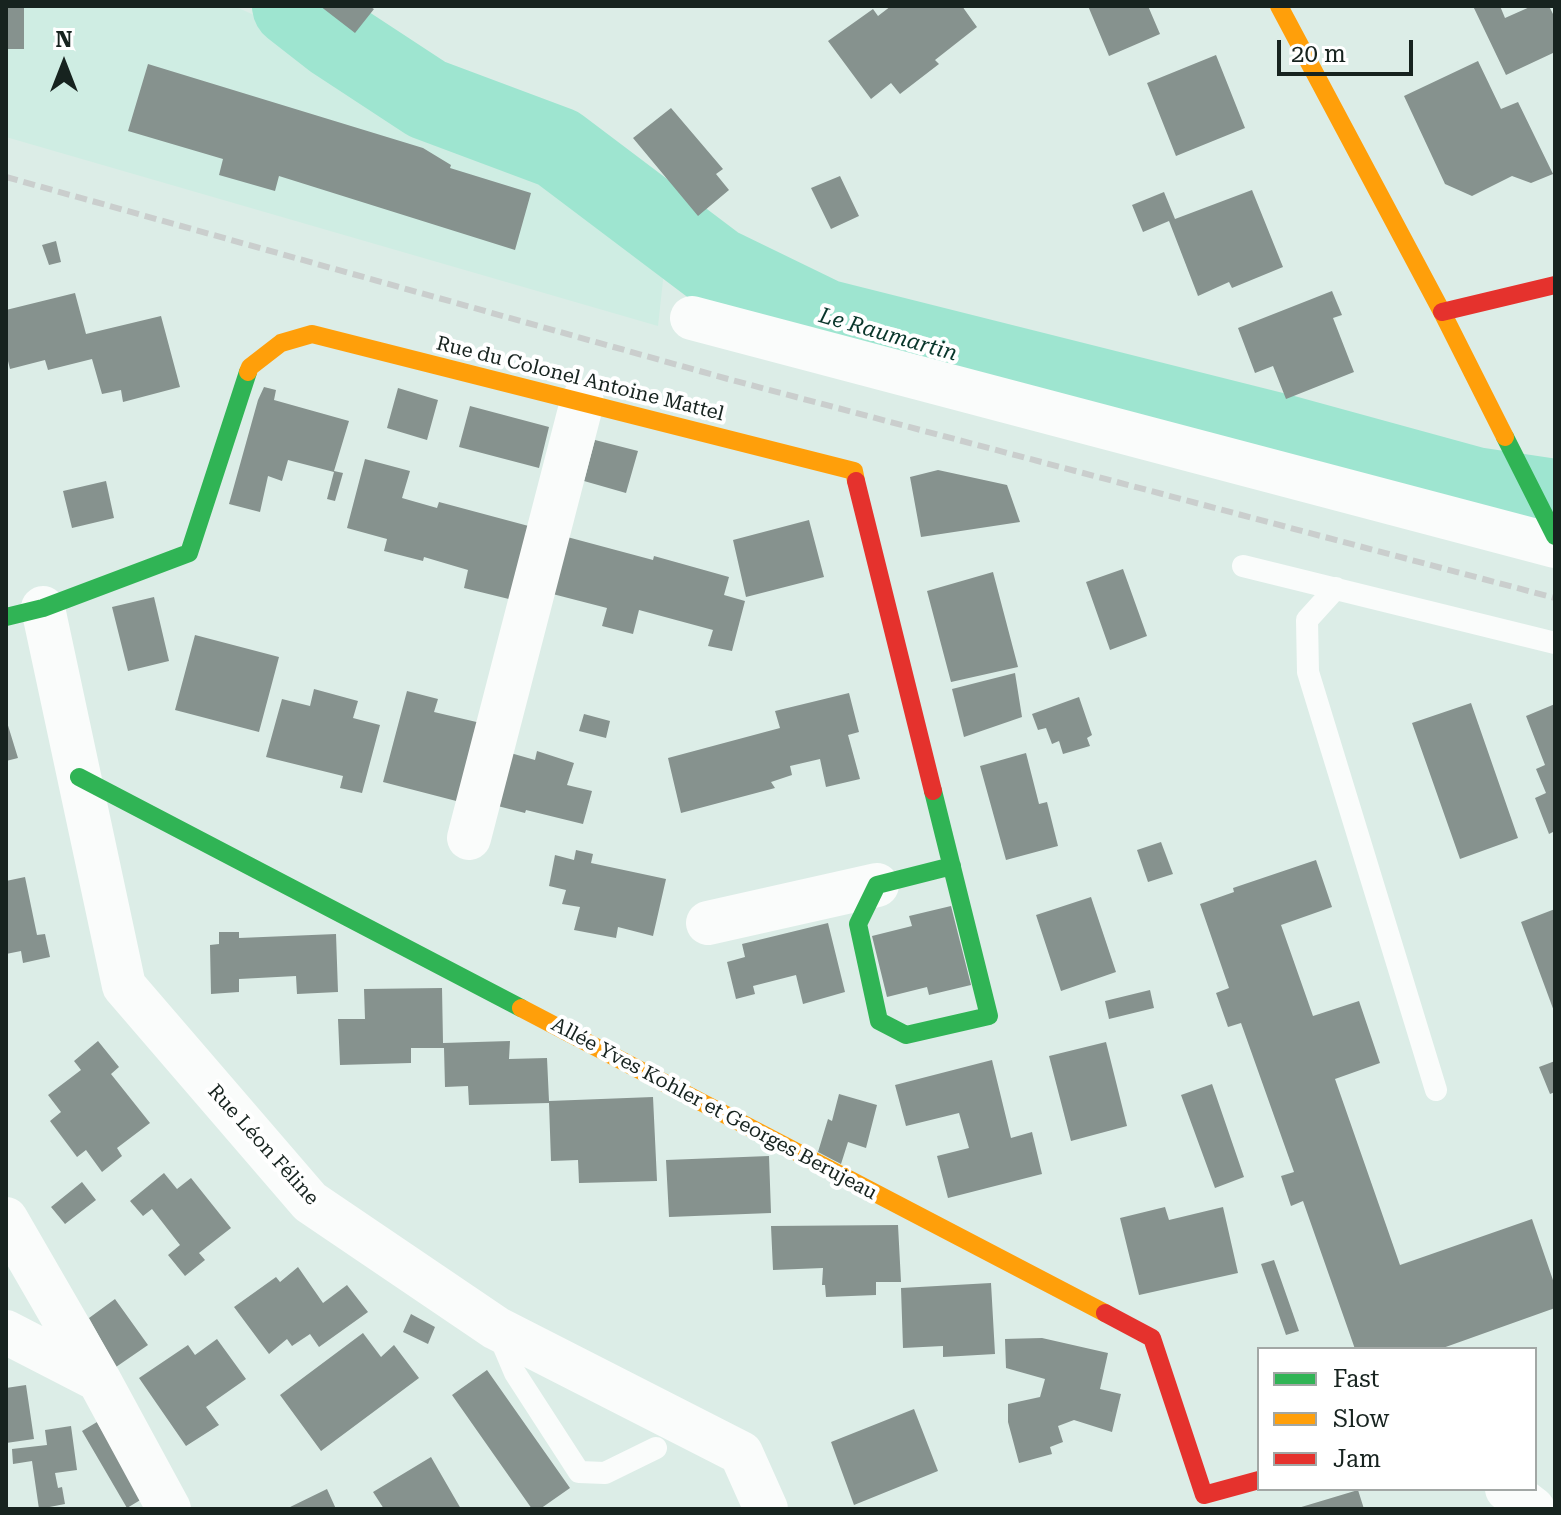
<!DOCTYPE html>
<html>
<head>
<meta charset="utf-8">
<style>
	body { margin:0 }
	#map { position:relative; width:1561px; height:1515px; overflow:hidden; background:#dcede7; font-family:"Roboto Serif",serif }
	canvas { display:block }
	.frame { position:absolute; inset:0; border:8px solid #17231f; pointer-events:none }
	.legend { position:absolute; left:1257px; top:1347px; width:280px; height:144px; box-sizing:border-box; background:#fff; border:2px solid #a2a7a5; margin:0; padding:10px 14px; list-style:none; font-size:24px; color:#17231f }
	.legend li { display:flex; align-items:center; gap:16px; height:40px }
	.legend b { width:40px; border:2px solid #a2a7a5 }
	.north { position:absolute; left:24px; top:24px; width:80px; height:80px; -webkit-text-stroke:6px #fff; paint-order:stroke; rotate:0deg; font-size:22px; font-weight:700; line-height:32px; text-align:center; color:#17231f }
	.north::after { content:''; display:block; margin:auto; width:28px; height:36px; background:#17231f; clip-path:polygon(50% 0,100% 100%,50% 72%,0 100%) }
	.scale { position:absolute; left:1277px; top:40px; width:136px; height:36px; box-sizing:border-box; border:4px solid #17231f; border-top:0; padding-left:10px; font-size:24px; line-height:28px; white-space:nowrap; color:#17231f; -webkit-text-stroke:6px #fff; paint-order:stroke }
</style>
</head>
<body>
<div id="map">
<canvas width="1561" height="1515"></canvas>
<div class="frame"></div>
<ul class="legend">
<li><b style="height:10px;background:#30b455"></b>Fast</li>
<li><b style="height:10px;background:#ff9f0a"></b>Slow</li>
<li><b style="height:10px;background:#e5322d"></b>Jam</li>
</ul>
<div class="north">N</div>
<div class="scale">20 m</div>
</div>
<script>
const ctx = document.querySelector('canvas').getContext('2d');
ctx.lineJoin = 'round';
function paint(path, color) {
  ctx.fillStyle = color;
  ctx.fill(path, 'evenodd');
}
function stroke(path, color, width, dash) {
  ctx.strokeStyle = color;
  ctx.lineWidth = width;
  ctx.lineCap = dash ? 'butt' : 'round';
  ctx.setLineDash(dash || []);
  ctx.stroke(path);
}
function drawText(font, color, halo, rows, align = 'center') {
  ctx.font = font + ' "Roboto Serif",serif';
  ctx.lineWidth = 8;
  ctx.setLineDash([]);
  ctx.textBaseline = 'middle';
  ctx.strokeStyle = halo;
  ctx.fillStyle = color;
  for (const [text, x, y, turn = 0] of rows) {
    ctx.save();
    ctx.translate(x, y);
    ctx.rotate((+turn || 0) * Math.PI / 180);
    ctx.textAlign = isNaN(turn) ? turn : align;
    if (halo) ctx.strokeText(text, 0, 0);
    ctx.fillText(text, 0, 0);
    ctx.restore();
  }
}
paint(new Path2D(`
	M6,6H234L533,141L666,253L658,326L6,137Z`), '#cfede3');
stroke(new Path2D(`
	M293,6L334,38L427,99L558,148L717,268L824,320L1278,434L1475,488L1555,500`), '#9ee5d0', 82);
paint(new Path2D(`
	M6,6H24V49H6Z
	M320,6H369L374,9L355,33Z
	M891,6H962L977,27L935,60L939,64L900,94L891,83L871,99L828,41L873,9L878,16Z
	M1088,6H1148L1160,34L1109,56Z
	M1473,6H1500L1505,18L1532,6H1549L1555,18V58L1553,53L1506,75Z
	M1216,55L1245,128L1176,156L1147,83Z
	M1478,61L1501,109L1518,102L1553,174L1531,183L1512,176L1472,196L1445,184L1404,96Z
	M148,64L423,148L451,165L450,168L531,193L515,250L279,176L275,191L219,175L223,159L128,131Z
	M671,108L723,169L716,174L729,190L698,216L633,138Z
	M840,176L859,216L831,229L811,188Z
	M1252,190L1283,267L1232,288L1229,282L1198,296L1169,221L1143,232L1132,205L1164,192L1175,219Z
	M56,241L61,262L49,265L42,245Z
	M1332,291L1342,315L1333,318L1354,372L1286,399L1273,366L1255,373L1238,328Z
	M75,293L86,334L161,316L180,387L123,402L121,390L102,394L92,359L48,370L45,360L10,369L6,353V310Z
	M264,387L276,390L274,400L349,421L334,471L343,473L335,501L327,499L334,472L288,460L282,481L268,476L260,512L229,504L258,400Z
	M398,388L438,400L427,440L387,428Z
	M470,406L549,427L539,468L459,447Z
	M595,440L638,451L626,493L584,481Z
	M365,459L410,471L402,498L437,508L439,502L536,528L517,601L464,588L468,570L424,557L423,561L384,551L387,539L347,528Z
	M938,470L1007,485L1020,522L921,537L910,477Z
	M106,481L114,518L72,528L63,491Z
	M809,520L824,577L746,597L733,540Z
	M556,534L653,560L654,556L729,577L724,595L745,601L732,651L708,646L713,630L639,610L633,634L602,626L607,608L541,591Z
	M1123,569L1147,636L1110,650L1086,582Z
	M993,572L1018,667L951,682L927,591Z
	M154,597L169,661L128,671L112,607Z
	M195,635L279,657L259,732L175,710Z
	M1015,673L1022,717L964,737L952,689Z
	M314,689L358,701L353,718L380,725L362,793L340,788L343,776L266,757L282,699L310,706Z
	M407,691L438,699L434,712L485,724L464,803L383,782Z
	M849,693L859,732L848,735L860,779L826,787L820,759L790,766L792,775L771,782L775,788L681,813L668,758L780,728L775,711Z
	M1079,697L1092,735L1087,738L1090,746L1063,754L1059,741L1052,744L1046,728L1038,730L1032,714Z
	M1471,703L1518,838L1460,859L1412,723Z
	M1555,704V831L1549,834L1535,798L1546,793L1536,769L1545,765L1526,716Z
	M584,714L610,721L606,738L579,731Z
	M6,719L18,758L6,761Z
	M500,750L535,760L537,751L574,763L567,785L592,791L583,824L526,810L525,813L486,803Z
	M1026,753L1039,804L1047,802L1058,846L1006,860L980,766Z
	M1161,842L1173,874L1148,882L1137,850Z
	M576,850L593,854L591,863L666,879L653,936L618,927L616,938L574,930L580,907L562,904L566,890L549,886L555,855L574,860Z
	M1316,860L1332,907L1281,925L1313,1016L1359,1001L1380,1063L1335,1079L1400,1265L1532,1219L1555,1286V1308L1440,1349H1355L1303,1201L1291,1206L1281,1176L1294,1172L1241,1023L1228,1027L1216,993L1229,988L1200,904L1234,892L1233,888Z
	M25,877L37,935L45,934L50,957L23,963L21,951L6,954V881Z
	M1091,897L1116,972L1061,991L1036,915Z
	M951,906L971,985L929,995L927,987L887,997L872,936L912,926L909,916Z
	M1555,909V1014L1521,922Z
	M828,923L845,992L803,1004L796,975L753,986L755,994L736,999L727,962L745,957L742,944Z
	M219,932H239V938L336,934L338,992L297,994L296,976L239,979V992L211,994L210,945L219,944Z
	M442,988L443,1043L510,1041L509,1059L547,1058L549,1101L653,1097L657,1181L579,1183L578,1160L551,1161L549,1103L469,1105L468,1086L445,1087L444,1048H411V1063L340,1065L338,1019H365L364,989Z
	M1150,990L1154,1008L1109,1019L1105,1001Z
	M98,1041L119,1067L111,1074L150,1123L117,1148L122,1156L102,1172L86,1150L77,1157L50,1121L61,1112L48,1095L81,1070L74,1061Z
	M1106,1042L1127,1126L1071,1141L1049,1056Z
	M992,1060L1011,1138L1032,1132L1042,1174L948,1198L937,1156L969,1148L959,1113L906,1126L895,1085Z
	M1555,1061V1092L1550,1094L1539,1067Z
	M1212,1084L1244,1177L1215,1188L1181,1095Z
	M839,1094L877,1105L866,1148L848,1142L841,1164L818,1152L828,1119L832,1121Z
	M769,1156L771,1213L669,1217L666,1160Z
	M164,1173L177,1189L191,1178L231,1228L199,1253L205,1260L185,1276L168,1255L180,1245L152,1209L143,1216L130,1201Z
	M82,1182L96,1200L65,1224L51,1207Z
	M1165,1207L1169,1220L1223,1207L1238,1273L1139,1295L1120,1218Z
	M898,1225L901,1282H876V1295L826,1297L825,1285H822L823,1268L773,1270L771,1226Z
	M1274,1260L1299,1331L1286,1335L1261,1264Z
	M298,1267L323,1303L347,1285L368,1312L319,1347L310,1334L292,1346L287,1339L269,1354L234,1307L276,1277L280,1282Z
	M991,1283L995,1354L943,1357V1346L903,1348L901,1288Z
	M115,1299L148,1345L116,1367L89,1318Z
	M411,1314L435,1327L428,1344L403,1332Z
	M363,1333L381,1357L394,1345L419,1378L321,1451L280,1395Z
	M1042,1338L1108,1353L1100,1389L1121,1394L1112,1432L1074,1420L1058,1426L1063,1442L1050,1447L1052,1454L1019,1463L1008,1422V1404L1040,1397L1045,1379L1006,1368L1005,1339Z
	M217,1339L246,1379L206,1407L219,1425L186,1446L139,1378L188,1345L195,1355Z
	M487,1370L570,1488L540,1509H532L452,1395Z
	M26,1385L34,1439L6,1443V1388Z
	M914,1409L938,1471L854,1505L831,1442Z
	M97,1422L142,1499L127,1508L82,1431Z
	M71,1426L77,1470L55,1473L58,1488L62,1487L65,1504L39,1509L32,1461L13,1464L12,1449L47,1445L45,1430Z
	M431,1457L461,1509H384L373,1492Z
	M327,1489L336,1509H286Z
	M1358,1490L1364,1509H1299L1298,1508Z`), '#86928e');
stroke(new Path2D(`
	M1243,566L1555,643
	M1336,588L1307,620L1308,672L1436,1090
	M498,1333L515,1373L579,1472L605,1473L656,1448`), '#fafcfb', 22);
stroke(new Path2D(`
	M692,318L1555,546
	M43,608L124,986L310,1202L496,1328L741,1453L766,1509
	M469,838L582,402
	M708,923L877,885
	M6,1219L99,1380
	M6,1332L99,1380L169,1509
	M1507,1489L1533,1509`), '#fafcfb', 44);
stroke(new Path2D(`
	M1505,437L1555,536
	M6,617L43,608L189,553L248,372
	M79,777L521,1008
	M933,791L989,1016L906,1035L879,1021L858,924L877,885L952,866`), '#30b455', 18);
stroke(new Path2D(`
	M1279,6L1442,312L1505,437
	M248,372L250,367L281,343L312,334L854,471L856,481
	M521,1008L1105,1313`), '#ff9f0a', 18);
stroke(new Path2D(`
	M1442,312L1555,285
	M856,481L933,791
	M1105,1313L1152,1338L1204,1495L1259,1480`), '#e5322d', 18);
stroke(new Path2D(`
	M6,177L728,379L1555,598`), '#cacecd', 6, [12, 6]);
drawText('20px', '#17231f', '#fff', [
	["Rue du Colonel Antoine Mattel",580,379,14],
	["Allée Yves Kohler et Georges Berujeau",714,1109,28],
	["Rue Léon Féline",263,1145,48]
]);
drawText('italic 22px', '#09362b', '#fff', [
	["Le Raumartin",888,335,16]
]);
</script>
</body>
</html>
